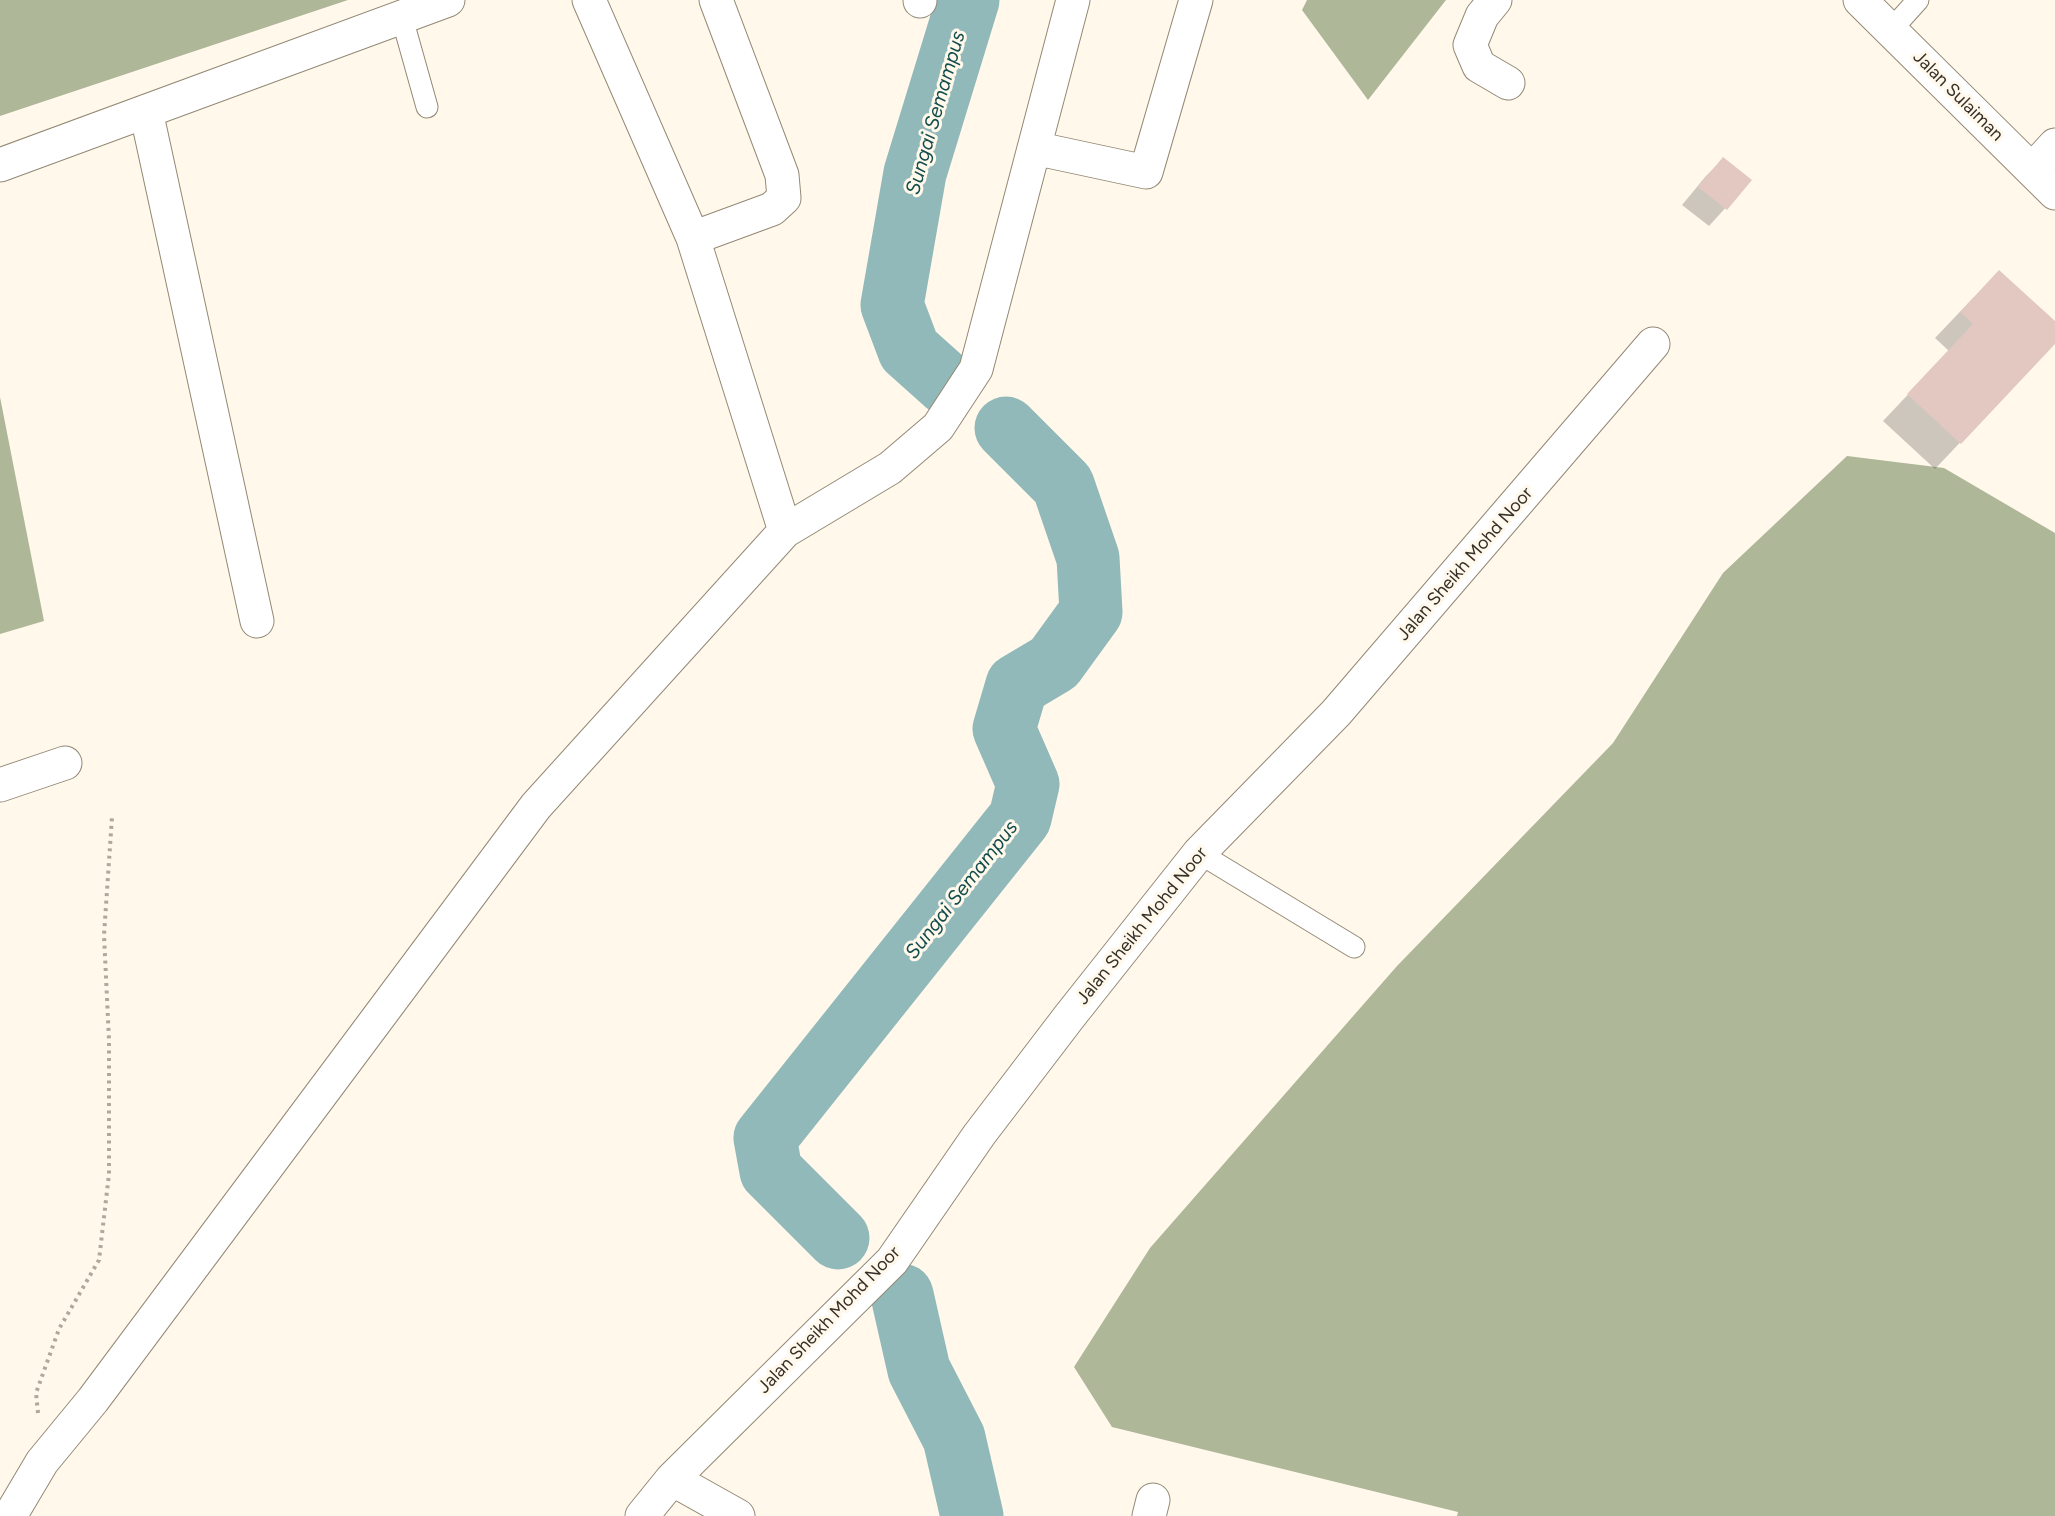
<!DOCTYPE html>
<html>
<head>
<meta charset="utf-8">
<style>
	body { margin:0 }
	canvas { display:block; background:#fff8eb }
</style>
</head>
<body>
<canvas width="2055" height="1516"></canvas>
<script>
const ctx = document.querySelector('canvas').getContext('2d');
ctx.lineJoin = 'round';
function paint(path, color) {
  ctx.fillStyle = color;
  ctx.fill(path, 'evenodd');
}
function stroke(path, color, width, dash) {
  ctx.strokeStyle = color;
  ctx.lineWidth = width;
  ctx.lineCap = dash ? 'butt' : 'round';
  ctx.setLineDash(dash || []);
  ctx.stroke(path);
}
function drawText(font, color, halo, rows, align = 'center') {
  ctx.font = font + ' Figtree,sans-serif';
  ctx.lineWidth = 6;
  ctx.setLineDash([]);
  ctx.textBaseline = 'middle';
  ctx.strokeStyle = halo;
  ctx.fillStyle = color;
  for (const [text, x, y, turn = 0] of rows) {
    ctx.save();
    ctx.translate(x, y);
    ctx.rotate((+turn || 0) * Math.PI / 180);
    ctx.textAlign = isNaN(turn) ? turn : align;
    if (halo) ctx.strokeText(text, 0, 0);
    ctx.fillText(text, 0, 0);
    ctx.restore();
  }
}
paint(new Path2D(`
	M0,0H348L0,116Z
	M1307,0H1446L1368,100L1302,10Z
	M0,397L44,621L0,634Z
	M1847,456L1944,468L2055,533V1516H1457L1458,1512L1112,1427L1074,1367L1150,1248L1397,966L1613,743L1723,573Z`), '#afb799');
paint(new Path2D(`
	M1723,159L1750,181L1709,226L1682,205L1706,176Z
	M1974,297L2055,323V342L1935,469L1883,421L1949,351L1935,338Z`), '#0003');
stroke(new Path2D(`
	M947,384L909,350L892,305L915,173L968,0
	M838,1238L771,1171L765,1138L1020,818L1028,784L1004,729L1017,685L1054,663L1091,612L1088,558L1063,485L1006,428
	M902,1295L919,1370L954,1438L972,1516`), '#91b9b9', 63);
paint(new Path2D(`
	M1723,157L1752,180L1727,210L1698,187Z
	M1999,270L2055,321V344L1961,444L1907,394L1973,324L1960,312Z`), '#e2c8c0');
const service = new Path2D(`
	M402,18L427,107
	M1891,30L1918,0
	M1199,853L1354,947`);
const minor = new Path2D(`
	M589,0L693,238L785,531
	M920,0V1
	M1495,0L1482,16L1470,45L1479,66L1508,83
	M1860,0L2055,193
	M146,111L257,621
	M1034,148L1146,172L1196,0
	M0,165L448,0
	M2032,170L2055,145
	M693,238L772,209L784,198L782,175L716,0
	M0,785L65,763
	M672,1479L738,1516
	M10,1516L42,1462L93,1400L536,806L785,531L890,468L938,427L976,369L1073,0
	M642,1516L672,1479L892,1261L979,1135L1069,1017L1199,853L1336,713L1653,344
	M1149,1516L1153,1500`);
stroke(service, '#938975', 23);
stroke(minor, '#938975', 35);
stroke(new Path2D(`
	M38,1413L36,1393L59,1329L99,1260L109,1174V1040L104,935L112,817`), '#aea89d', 4, [3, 4.5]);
stroke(service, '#fff', 21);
stroke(minor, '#fff', 33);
drawText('18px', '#343028', '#fff8eb', [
	["Jalan Sulaiman",1958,96,45],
	["Jalan Sheikh Mohd Noor",1465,564,-49],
	["Jalan Sheikh Mohd Noor",1142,926,-51],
	["Jalan Sheikh Mohd Noor",829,1320,-46]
]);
drawText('italic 20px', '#124d4e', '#fff8eb', [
	["Sungai Semampus",936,113,-74],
	["Sungai Semampus",962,890,-52]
]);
</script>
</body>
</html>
